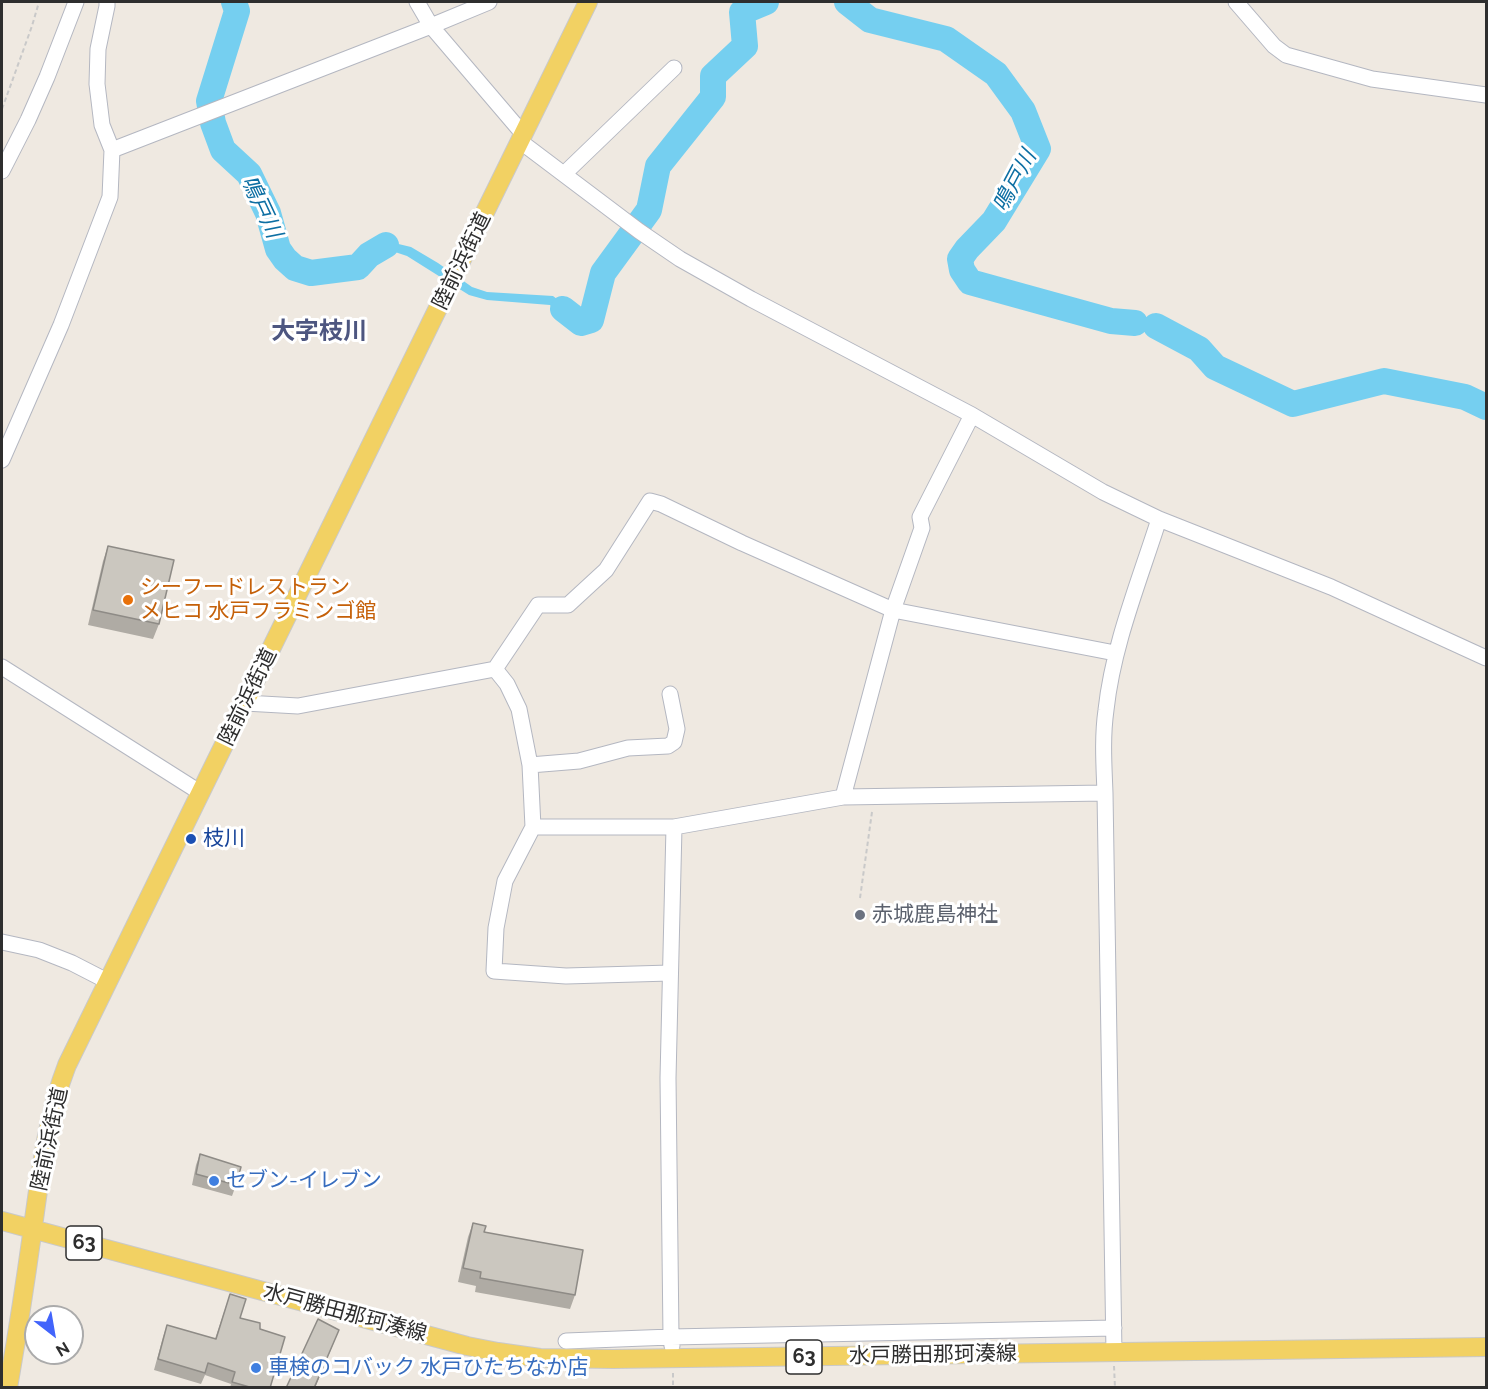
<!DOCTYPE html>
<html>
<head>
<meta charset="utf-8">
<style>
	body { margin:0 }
	#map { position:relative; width:1488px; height:1389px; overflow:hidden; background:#efe9e1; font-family:Raleway,sans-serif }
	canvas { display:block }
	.frame { position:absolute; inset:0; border:3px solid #2e2e2e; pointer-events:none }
	.north { position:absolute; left:24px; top:1305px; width:60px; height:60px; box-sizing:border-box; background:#fff; border:2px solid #ababab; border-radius:50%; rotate:149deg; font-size:16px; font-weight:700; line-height:24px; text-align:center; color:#2e2e2e }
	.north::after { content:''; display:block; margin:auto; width:21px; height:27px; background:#4264fb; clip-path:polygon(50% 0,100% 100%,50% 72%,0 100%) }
</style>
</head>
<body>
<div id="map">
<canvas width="1488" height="1389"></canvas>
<div class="frame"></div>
<div class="north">N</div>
</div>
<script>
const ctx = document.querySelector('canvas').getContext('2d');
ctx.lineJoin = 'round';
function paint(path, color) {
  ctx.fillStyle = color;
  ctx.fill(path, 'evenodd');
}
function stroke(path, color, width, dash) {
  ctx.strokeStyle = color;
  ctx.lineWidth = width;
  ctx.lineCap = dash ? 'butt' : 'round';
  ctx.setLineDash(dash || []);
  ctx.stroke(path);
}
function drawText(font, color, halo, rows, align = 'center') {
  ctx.font = font + ' Raleway,"Noto Sans JP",sans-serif';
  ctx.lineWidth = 6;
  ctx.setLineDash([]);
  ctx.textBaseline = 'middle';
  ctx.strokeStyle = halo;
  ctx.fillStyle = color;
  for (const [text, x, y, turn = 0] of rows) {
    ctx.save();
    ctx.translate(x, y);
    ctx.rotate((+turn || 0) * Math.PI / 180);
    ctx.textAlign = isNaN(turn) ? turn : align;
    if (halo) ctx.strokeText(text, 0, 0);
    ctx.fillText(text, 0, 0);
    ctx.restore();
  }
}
paint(new Path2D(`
	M386,241L411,247L438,263L472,287L487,292L553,296L582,318L588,317L593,323L581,327L550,305L487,300L469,295L407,256L386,249L371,258L361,271L356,264L366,252Z`), '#75cff0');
stroke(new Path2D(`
	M234,2L237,11L209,101L213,123L223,150L249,174L268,213L278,249L285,259L295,268L311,273L358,267L369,255L386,245
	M847,2L870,20L946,39L996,74L1023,111L1038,149L994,221L967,249L960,259L962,270L970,282L1111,321L1135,323
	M563,309L581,323L591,320L603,273L649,210L658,166L713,97V76L745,46L742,12L766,2
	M1156,326L1199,349L1215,367L1293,404L1384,381L1465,397L1486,407`), '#75cff0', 26);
const minor = new Path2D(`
	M417,2L431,26L524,135
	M1236,2L1274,46L1286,55L1372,79L1486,95
	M521,142L639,231L680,259L751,299L972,415L1103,492L1159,519L1331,587L1486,658
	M112,150L431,26L489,2
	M2,171L28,120L47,77L76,2
	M564,174L674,68
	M2,460L61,325L110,197L112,150L102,125L97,84L98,49L107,6V2
	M2,667L201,793
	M495,669L507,684L519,709L530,765L533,827H674L843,797L1105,793
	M245,703L298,706L495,669L538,605H568L606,570L650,501L661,504L742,543L893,610L1115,653
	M530,765L579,761L628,748L668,746L674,742L677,729L670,694
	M843,797L893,610L922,528L920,517L972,415
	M533,827L505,881L496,928L494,971L566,976L670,973
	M2,942L39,950L72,963L107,981
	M566,1341L671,1337L1114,1328
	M672,1346L671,1337L668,1078L674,827
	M1114,1353L1105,793C1104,766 1102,738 1106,710C1113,645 1139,582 1159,519`);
const major = new Path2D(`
	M2,1221L467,1346L498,1352L540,1358L613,1359L1486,1347
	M8,1388C17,1336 25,1285 32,1234C40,1177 46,1119 67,1065L588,2`);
stroke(minor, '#b4b7c1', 17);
stroke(major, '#c9c9c9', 20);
stroke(new Path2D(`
	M2,109L32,26L39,2
	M860,898L872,812
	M1114,1366L1115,1388
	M673,1373V1388`), '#c9c9c9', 2, [4.5, 3]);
stroke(minor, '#fff', 15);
stroke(major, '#f2d163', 18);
paint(new Path2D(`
	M108,546L159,624L153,639L88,625L103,561Z
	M200,1154L236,1185L232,1196L192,1185L196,1165Z
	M473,1223L575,1295L570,1309L475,1292L476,1286L458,1282L468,1237Z
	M230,1294L240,1318L260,1329L270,1388H230L231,1384L205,1375L201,1384L154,1370L163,1337L167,1325L215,1339Z`), '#afaba4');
paint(new Path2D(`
	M339,1330L315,1388H314Z`), '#8e8b86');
const building = new Path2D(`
	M108,546L174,560L159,624L93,610Z
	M200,1154L241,1167L236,1185L196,1174Z
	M473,1223L486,1226L484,1232L583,1250L575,1295L480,1278L481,1272L463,1268Z
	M230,1294L246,1299L240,1318L260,1323V1329L285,1337L270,1388H253L232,1382L235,1372L208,1363L205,1373L158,1359L167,1325L216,1339Z
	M318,1319L339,1330L314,1388H286Z`);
paint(building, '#cbc7bf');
stroke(building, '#8e8b86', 1.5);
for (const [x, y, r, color] of [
	[128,600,6,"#e8710a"],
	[191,839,6,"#1a4fb4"],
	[860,915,6,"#6b7280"],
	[214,1181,6,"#3f7fe0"],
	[256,1368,6,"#3f7fe0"]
]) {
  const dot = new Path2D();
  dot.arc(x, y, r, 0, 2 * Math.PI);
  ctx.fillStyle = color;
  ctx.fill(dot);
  stroke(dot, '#fff', 2);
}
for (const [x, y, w] of [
	[84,1243,36],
	[804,1357,36]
]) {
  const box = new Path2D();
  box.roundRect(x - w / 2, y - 17, w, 34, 4.5);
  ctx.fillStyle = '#fff';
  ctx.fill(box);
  stroke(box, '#2e2e2e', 1.5);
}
drawText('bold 20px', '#2e2e2e', null, [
	["63",84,1243],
	["63",804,1357]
]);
drawText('21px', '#2e2e2e', '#fff', [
	["陸前浜街道",462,261,-64],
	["陸前浜街道",248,697,-64],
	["陸前浜街道",50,1139,-78],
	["水戸勝田那珂湊線",345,1313,15],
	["水戸勝田那珂湊線",933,1355,-1]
]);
drawText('21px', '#c56008', '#fff', [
	["シーフードレストラン",140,588],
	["メヒコ 水戸フラミンゴ館",140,612]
], 'left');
drawText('21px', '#164399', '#fff', [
	["枝川",203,839]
], 'left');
drawText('21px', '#5b616d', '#fff', [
	["赤城鹿島神社",872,915]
], 'left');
drawText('21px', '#366cbe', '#fff', [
	["セブン-イレブン",226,1181],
	["車検のコバック 水戸ひたちなか店",268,1368]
], 'left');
drawText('italic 22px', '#0d6fa3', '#fff', [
	["鳴戸川",1015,181,-62],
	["鳴戸川",261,207,65]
]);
drawText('bold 24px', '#4d5680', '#fff', [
	["大字枝川",319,332]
]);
</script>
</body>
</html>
